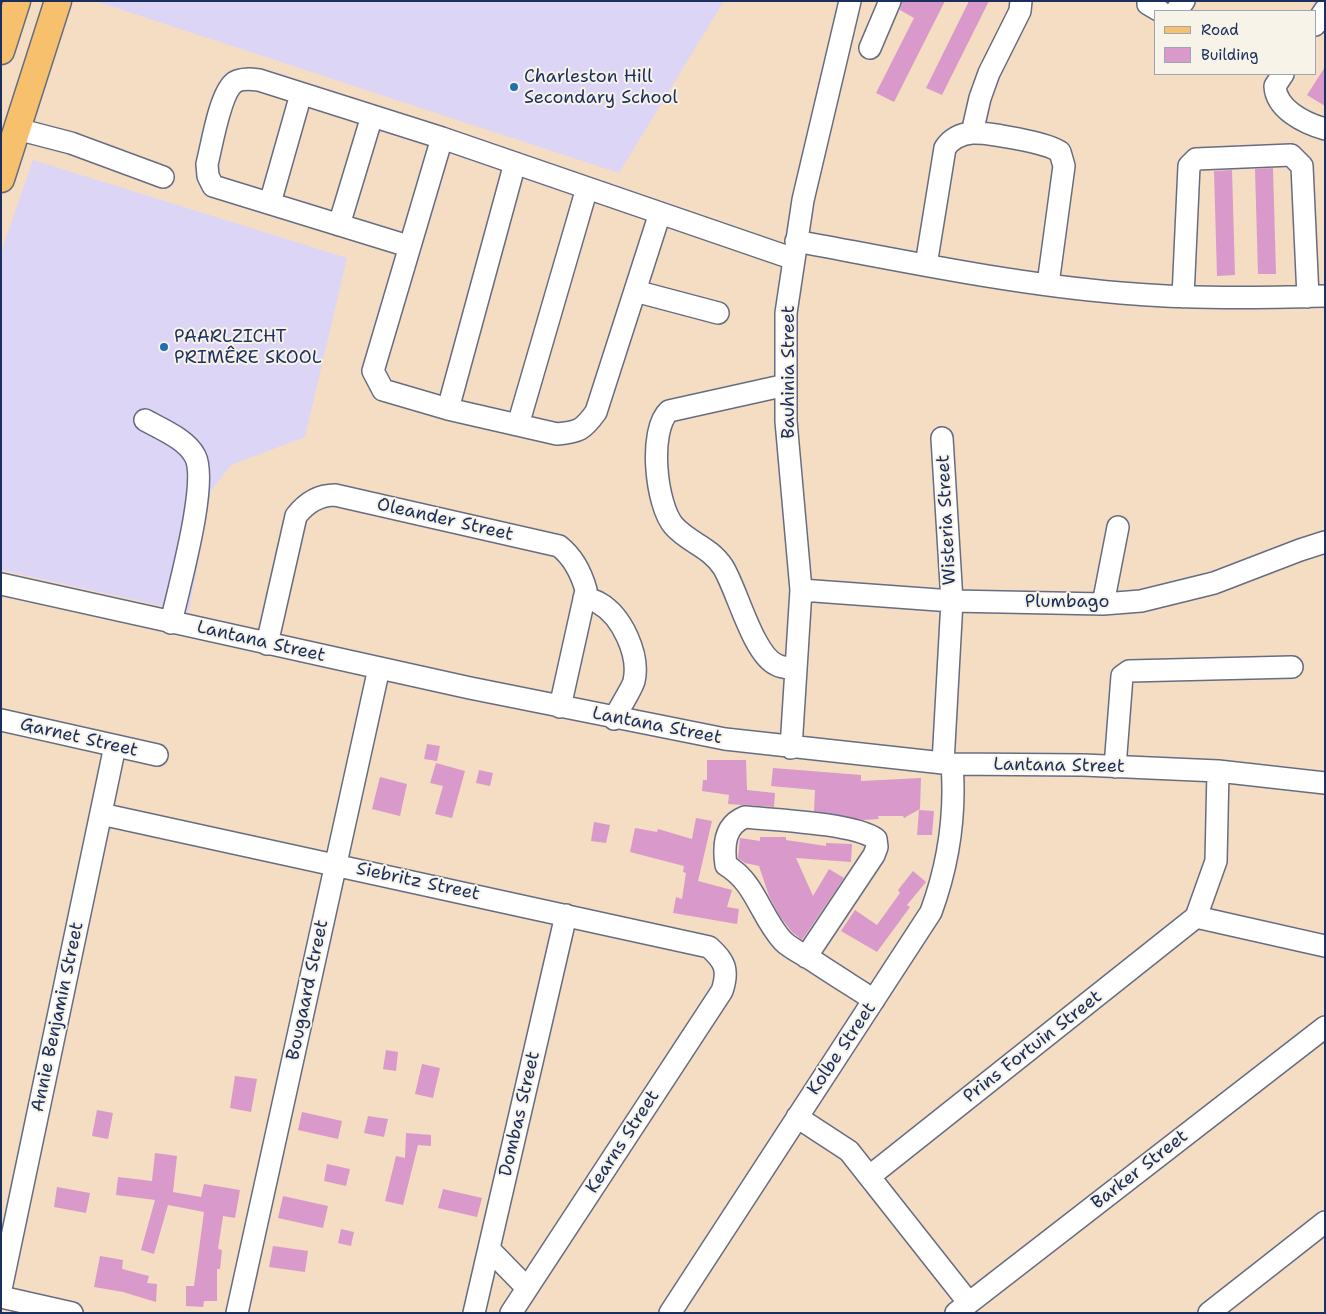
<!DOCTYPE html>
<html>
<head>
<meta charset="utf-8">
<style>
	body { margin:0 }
	#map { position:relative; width:1326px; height:1314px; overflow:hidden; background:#f4ddc2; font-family:"Shantell Sans",sans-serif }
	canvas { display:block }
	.frame { position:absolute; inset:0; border:2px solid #1b2f5e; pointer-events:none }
	.legend { position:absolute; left:1154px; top:10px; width:162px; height:65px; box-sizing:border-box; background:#f7f3e8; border:1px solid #9fa5b1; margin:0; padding:6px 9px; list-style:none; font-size:15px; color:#1b2f5e }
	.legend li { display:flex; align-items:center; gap:10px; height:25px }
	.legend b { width:25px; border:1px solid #9fa5b1 }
</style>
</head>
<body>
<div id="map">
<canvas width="1326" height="1314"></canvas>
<div class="frame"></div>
<ul class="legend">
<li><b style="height:6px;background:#f7c06c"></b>Road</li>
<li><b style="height:14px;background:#d999cb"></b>Building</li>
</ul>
</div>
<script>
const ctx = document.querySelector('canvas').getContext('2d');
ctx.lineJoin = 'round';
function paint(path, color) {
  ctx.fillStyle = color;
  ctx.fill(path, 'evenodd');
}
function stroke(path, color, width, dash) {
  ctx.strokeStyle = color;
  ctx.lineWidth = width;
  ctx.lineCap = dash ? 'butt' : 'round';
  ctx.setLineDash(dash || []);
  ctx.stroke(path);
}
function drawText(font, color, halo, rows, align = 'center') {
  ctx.font = font + ' "Shantell Sans",sans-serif';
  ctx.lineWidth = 4;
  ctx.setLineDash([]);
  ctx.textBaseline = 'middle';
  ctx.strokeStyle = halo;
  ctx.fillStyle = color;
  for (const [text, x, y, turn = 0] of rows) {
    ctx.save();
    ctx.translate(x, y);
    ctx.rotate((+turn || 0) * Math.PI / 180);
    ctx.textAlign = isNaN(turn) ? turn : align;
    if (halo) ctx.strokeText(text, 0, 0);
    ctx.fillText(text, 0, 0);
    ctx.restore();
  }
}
paint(new Path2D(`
	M95,1H724L619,173Z
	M33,160L347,258L305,437L231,465L211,491L189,612L1,570V252Z`), '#ddd5f6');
paint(new Path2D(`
	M902,1H945L894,102L876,93L914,18L900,10Z
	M969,1H989L942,95L926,88Z
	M1325,67V106L1307,95Z
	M1273,168L1276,274H1258L1255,169Z
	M1232,170L1235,275L1217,276L1214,171Z
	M427,744L440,746L437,761L424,759Z
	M707,760H746L747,790L775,793L774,807L728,804L729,795L702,791L703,780H707Z
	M436,763L465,771L452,818L435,814L443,786L430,783Z
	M773,768L861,775V781L921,778L920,809L904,818L903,816H878L879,819L862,820L814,811L815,790L771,786Z
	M479,770L493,773L490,786L476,783Z
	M380,777L407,784L400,816L372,809Z
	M919,810L934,811L932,835H917Z
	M696,818L712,821L698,881L732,890L727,907L739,909L737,924L673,913L676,897L682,899L686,873L683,872L684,866L630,852L635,828L657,832L658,829L692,839Z
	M594,822L610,825L606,843L591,841Z
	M760,837H786V840L826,846V843L852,844L851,862L796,858L813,896L829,869L844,878L802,940L792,932L779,915L769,896L759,866L745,863L738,858L740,838L760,841Z
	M913,871L926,882L907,905L910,907L877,952L841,931L855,910L877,925L900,893L898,890Z
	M386,1050L398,1052L396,1071L383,1069Z
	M422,1064L440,1068L433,1098L415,1094Z
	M235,1076L257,1079L251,1112L230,1108Z
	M97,1110L113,1113L108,1139L92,1136Z
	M302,1112L342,1121L338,1139L298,1130Z
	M368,1116L388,1119L384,1137L364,1133Z
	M406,1133L431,1135V1146L418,1145L403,1205L385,1201L396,1156L405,1158Z
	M155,1153L177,1156L173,1192L201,1197L204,1184L240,1190L235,1218L223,1216L218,1249L222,1250L220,1269H217V1301H204L203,1307L186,1306V1286H194L204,1212L168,1205L154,1254L141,1250L155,1200L116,1195L118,1177L152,1181Z
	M327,1164L350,1169L346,1186L324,1181Z
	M57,1187L90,1193L86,1213L54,1207Z
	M443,1189L482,1198L477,1217L438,1208Z
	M283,1196L328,1206L323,1228L278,1218Z
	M341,1229L354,1232L351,1246L338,1243Z
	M273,1246L308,1251L305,1272L269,1267Z
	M100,1256L123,1260L122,1269L149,1276L147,1283L157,1284L156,1302L123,1292L94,1287Z`), '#d999cb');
const minor = new Path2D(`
	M1148,1V4L1160,11
	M1176,11L1184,1
	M1315,25L1325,10
	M870,48L890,1
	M1283,74L1275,86C1276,109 1304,123 1325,129
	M17,129L71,143L163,177
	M972,133L980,98L989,73L1020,11L1021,1
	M442,138L373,371L383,390L448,409L557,434C579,432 583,430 596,412L660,213
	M270,203L301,94
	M339,225L372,116
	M796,241C904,261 1012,284 1121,293C1189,299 1257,298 1325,296
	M408,246L213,186L208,176L207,164C212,145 220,92 235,82C242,78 251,79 259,80L442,138L794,259
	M926,265L945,148C951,139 961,134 972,133C987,132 1049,143 1060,152L1064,166L1048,284
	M635,291L718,313
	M1183,297L1189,166L1196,159L1291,155L1302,166L1308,297
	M786,385L669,411C648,430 656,506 674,526C689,543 709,546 723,567C737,589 753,655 777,665C783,668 790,668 796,669
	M448,409L515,163
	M145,420C161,429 186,439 195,456C209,482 178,590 171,623
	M518,425L587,188
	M942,438L952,601L943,763
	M1,584L470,688L725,739L952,764L1083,765L1218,771L1325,783
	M801,590L952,601L1103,604L1141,601L1214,583L1300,550L1325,542
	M584,598C589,599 595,600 599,603C622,616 640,655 634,681C633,687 618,710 614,719
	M1103,604L1118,527
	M267,644L296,516C306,503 319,495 335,495L559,546C573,557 581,572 586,590L560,707
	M1,720L157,755
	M791,748L801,590L786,421V313L803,200L850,1
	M1115,767L1122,676L1129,671L1292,667
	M101,814L709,947C725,961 729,970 722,991L511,1313
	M1196,917L1216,861L1218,771
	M1196,917L1325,946
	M806,957L874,855L877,847L876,839C853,823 775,820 745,817C725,825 723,845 726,865C756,883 760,916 783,941C791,949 803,954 812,960C833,974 854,987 874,1000
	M797,1117L849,1151L969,1303
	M870,1176L1196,917
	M489,1249L527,1288
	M1,1289L115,746
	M1,1297L72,1313
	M237,1313L379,668
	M474,1313L566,915
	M670,1313L931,912C949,863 956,816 952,764
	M956,1313L1325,1027
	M1209,1313L1325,1222`);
const major = new Path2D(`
	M1,51L17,1
	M1,179L58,1`);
stroke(minor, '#676c81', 24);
stroke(major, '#676c81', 29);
stroke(minor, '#fff', 21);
stroke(major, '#f7c06c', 26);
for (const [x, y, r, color] of [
	[514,87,5,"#1f6fb2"],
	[164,347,5,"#1f6fb2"]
]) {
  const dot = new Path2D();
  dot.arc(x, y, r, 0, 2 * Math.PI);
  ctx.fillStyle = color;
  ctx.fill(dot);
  stroke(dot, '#f7f3e8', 2);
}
drawText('18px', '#1b2f5e', '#f7f3e8', [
	["Charleston Hill",524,77],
	["Secondary School",524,98],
	["PAARLZICHT",174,337],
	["PRIMÊRE SKOOL",174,358]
], 'left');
drawText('18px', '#1b2f5e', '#f7f3e8', [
	["Bauhinia Street",789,372,-90],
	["Oleander Street",445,520,13],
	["Wisteria Street",947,520,-93],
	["Plumbago",1067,602],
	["Lantana Street",261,642,13],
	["Lantana Street",657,726,11],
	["Garnet Street",79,738,13],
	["Lantana Street",1059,766,1],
	["Siebritz Street",418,882,12],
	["Bougaard Street",308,990,-78],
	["Annie Benjamin Street",58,1017,-78],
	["Prins Fortuin Street",1033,1047,-38],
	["Kolbe Street",842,1049,-56],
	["Dombas Street",520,1114,-77],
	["Kearns Street",623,1142,-57],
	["Barker Street",1140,1170,-38]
]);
</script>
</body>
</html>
